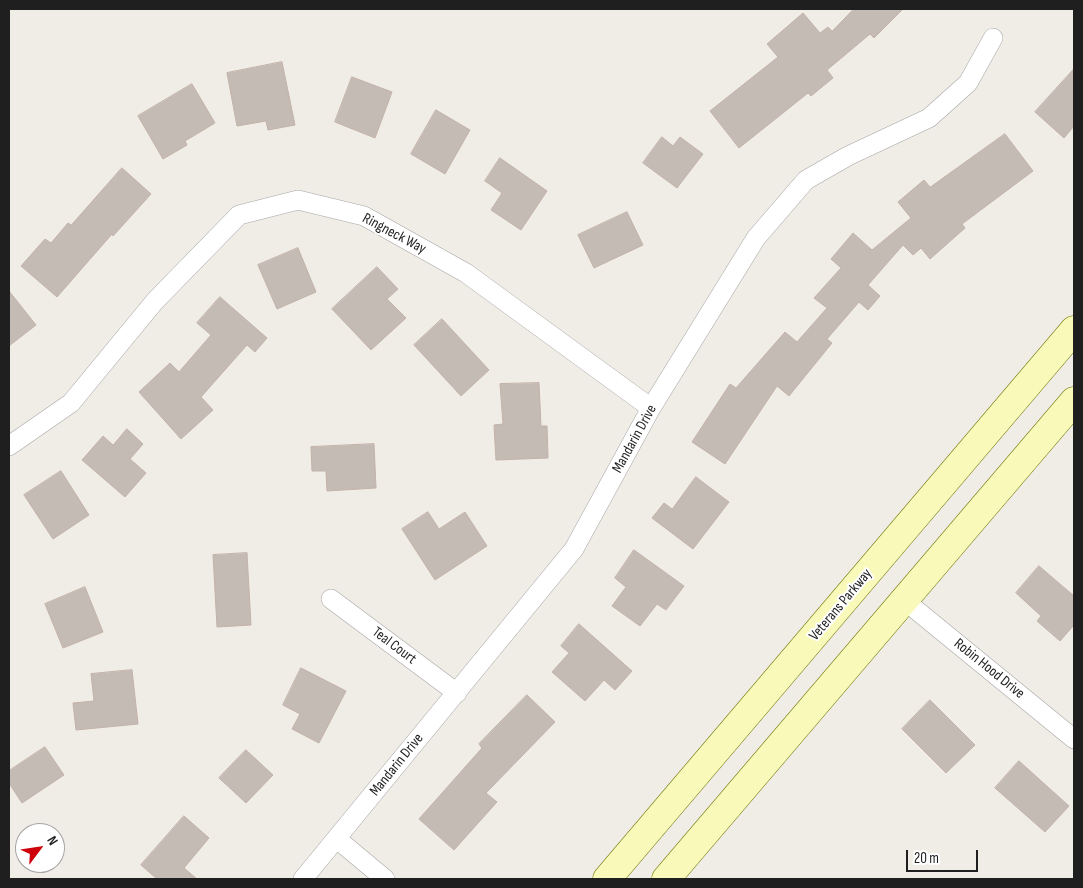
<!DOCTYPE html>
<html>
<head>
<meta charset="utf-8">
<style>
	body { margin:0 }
	#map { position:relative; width:1083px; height:888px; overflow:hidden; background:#f0ece6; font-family:"Sofia Sans Condensed",sans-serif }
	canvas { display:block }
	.frame { position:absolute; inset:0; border:10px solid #1f1f1f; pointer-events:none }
	.north { position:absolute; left:15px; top:823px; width:50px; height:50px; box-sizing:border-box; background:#fff; border:1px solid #a5a5a5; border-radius:50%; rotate:59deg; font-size:14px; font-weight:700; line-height:20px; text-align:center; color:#1f1f1f }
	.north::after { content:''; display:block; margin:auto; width:18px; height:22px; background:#ce000a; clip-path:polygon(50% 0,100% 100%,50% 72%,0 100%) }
	.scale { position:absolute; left:906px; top:850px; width:72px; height:22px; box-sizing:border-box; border:2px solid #1f1f1f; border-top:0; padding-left:6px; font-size:15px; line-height:18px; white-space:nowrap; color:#1f1f1f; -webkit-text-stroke:4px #fff; paint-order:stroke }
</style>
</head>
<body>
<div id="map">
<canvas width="1083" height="888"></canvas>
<div class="frame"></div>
<div class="north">N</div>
<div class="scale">20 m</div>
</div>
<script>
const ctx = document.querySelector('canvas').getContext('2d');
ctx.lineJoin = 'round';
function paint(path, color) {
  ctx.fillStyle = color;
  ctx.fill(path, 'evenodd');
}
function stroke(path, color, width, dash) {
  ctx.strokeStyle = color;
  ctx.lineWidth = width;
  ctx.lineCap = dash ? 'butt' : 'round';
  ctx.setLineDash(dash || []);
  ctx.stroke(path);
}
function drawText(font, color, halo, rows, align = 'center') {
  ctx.font = font + ' "Sofia Sans Condensed",sans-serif';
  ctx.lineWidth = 4;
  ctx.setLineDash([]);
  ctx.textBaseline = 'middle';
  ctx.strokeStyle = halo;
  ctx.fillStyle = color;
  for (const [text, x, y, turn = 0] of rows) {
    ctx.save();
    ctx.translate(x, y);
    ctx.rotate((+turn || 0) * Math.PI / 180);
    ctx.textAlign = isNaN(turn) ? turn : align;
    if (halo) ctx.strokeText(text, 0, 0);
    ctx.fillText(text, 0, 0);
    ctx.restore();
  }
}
const building = new Path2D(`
	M854,9H903L874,38L870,34L827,70L833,78L811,96L808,93L739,148L710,111L778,57L767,44L803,13L820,33L828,27L832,31Z
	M282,62L295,125L268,130L266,121L237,126L227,73Z
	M1074,69V126L1064,138L1035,112Z
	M352,77L392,92L375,138L335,122Z
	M192,84L215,123L185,141L187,145L163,159L138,116Z
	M436,110L470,130L445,174L411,154Z
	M1005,134L1033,171L962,224L965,228L930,259L921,248L913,255L903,245L868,285L880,296L868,310L859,302L827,339L832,343L789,396L777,386L725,464L692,442L730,384L736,388L785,332L797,342L827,308L814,298L841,268L831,259L853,233L872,250L911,218L898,202L924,180L930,187Z
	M662,137L673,146L680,137L703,154L677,188L643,163Z
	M500,158L547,191L521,230L491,210L502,193L485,181Z
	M122,168L151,194L113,236L112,234L57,297L21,266L45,239L51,243L68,223L71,225Z
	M627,212L643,245L594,268L578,235Z
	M298,248L316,292L277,309L258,265Z
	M377,267L398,289L387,299L406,318L371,350L332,309Z
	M9,291L36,325L9,346Z
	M220,297L267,338L255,352L247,345L201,397L213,410L181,439L139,392L170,363L179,372L211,335L197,323Z
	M442,319L489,370L461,396L414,345Z
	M539,383L541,426H547L548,458L496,460L494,425L503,424L500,384Z
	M127,429L143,444L130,459L146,473L125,497L82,460L103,436L113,445Z
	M374,444L376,488L327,491L326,471H312L311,447Z
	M61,471L89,515L53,539L24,495Z
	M696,477L729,502L693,549L652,518L664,503L672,509Z
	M428,512L439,529L465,512L487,546L435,580L402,529Z
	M634,550L684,586L666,610L657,604L640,626L612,606L626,587L615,578Z
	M247,553L251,625L217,627L213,555Z
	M1039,566L1074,596V625L1060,641L1037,621L1041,616L1016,593Z
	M85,587L103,632L63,648L45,604Z
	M579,624L632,671L615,690L604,680L585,701L552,672L569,653L561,646Z
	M301,668L346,691L319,743L292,729L300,714L283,705Z
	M132,670L138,724L76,730L73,703L94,701L91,674Z
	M527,695L555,722L486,793L497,802L454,850L419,819L482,748L479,744Z
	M930,700L975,745L946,773L902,729Z
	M45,747L64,775L22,803L9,783V771Z
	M246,750L273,775L246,803L219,778Z
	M1019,761L1069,806L1045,832L995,788Z
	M184,816L209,838L184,868L197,879H157L141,865Z`);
paint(building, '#c5bbb5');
stroke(building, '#c2b2a8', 1);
const minor = new Path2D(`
	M9,446L71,403L155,301L239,215L298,200L364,216L466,273L651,408
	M331,599L457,693
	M904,600L1074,739
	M337,839L385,879
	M303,879L574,549L651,408L756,238L806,180L848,156L929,118L968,83L993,38`);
const secondary = new Path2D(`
	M607,879L1074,330
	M666,879L1074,401`);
stroke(minor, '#a6a6a6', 20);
stroke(secondary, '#707805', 29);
stroke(minor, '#fff', 19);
stroke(secondary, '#f9f9ba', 28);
drawText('15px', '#1f1f1f', '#fff', [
	["Ringneck Way",394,234,28],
	["Mandarin Drive",635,439,-61],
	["Veterans Parkway",841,605,-50],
	["Teal Court",394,646,37],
	["Robin Hood Drive",989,669,39],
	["Mandarin Drive",397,765,-51]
]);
</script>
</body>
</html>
